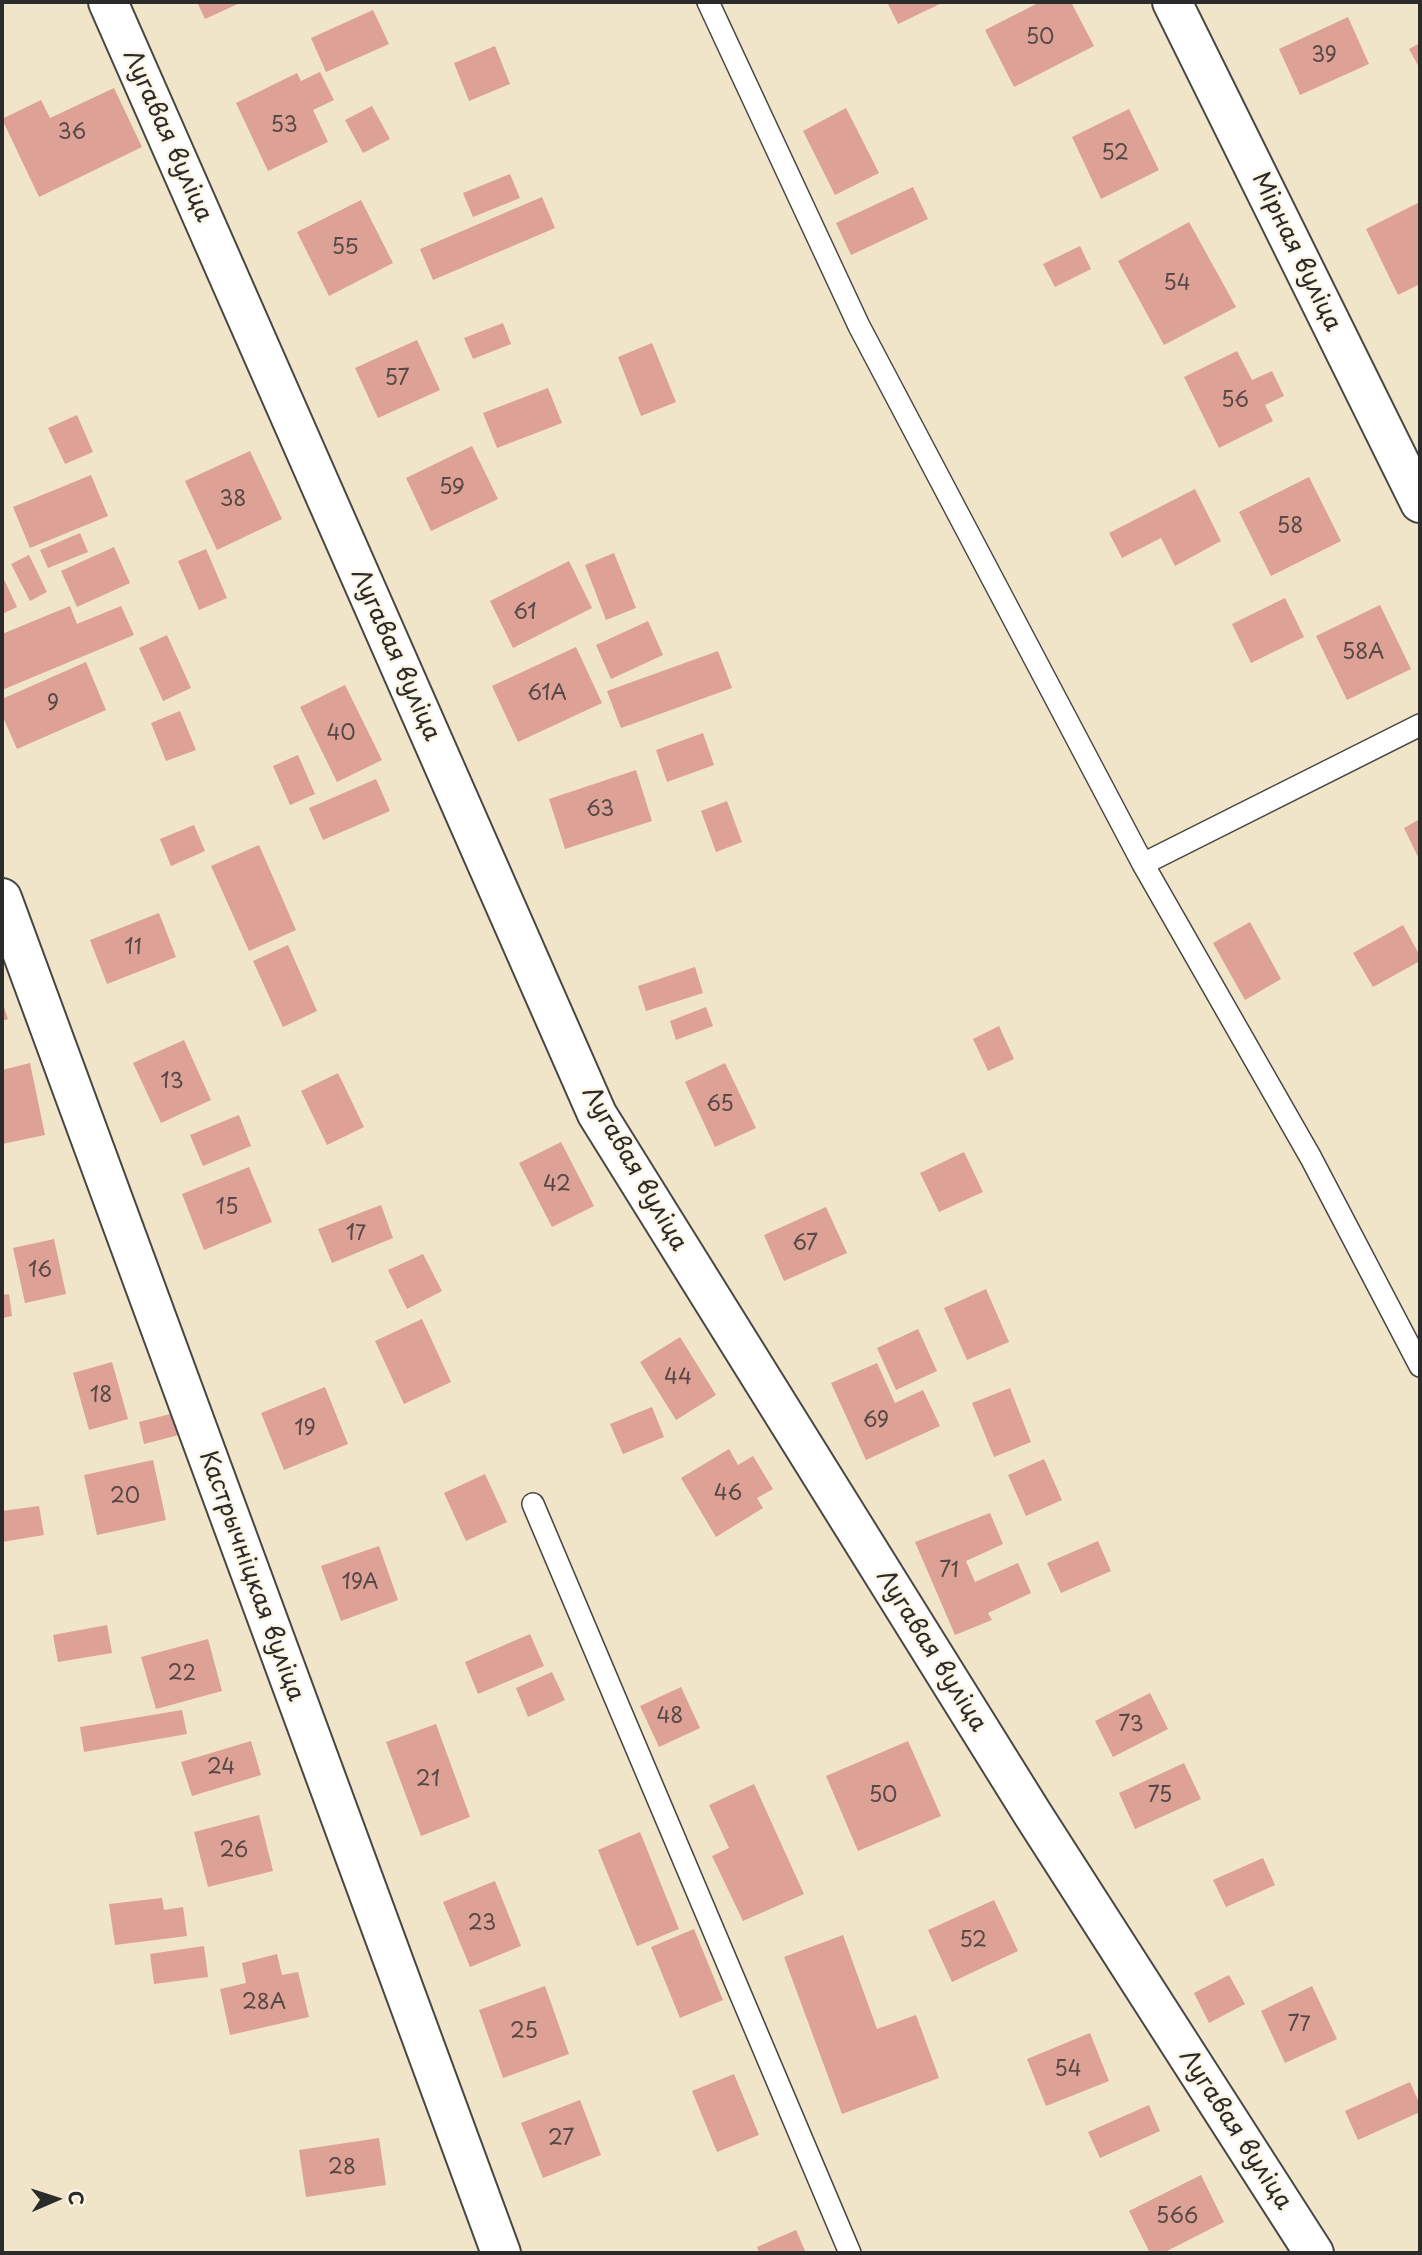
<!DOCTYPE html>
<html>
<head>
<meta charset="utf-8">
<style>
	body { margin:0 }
	#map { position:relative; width:1422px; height:2255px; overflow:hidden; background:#f0e5c8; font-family:"Playpen Sans",sans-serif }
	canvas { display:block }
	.frame { position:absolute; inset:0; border:4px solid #2b2b2b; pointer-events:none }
	.north { position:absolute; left:21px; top:2164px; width:70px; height:70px; -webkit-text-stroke:5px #fcf5e5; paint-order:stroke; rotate:87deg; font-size:19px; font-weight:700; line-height:28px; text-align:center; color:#2b2b2b }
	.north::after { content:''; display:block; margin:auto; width:24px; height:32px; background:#2b2b2b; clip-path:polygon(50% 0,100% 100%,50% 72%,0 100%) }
</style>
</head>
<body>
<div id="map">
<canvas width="1422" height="2255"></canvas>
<div class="frame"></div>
<div class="north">С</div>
</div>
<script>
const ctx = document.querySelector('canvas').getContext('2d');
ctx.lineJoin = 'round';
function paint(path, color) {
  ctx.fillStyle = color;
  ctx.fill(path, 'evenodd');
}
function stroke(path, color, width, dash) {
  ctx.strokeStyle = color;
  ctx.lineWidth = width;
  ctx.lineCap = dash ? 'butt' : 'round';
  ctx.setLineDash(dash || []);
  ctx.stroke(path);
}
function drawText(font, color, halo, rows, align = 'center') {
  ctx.font = font + ' "Playpen Sans",sans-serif';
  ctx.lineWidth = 5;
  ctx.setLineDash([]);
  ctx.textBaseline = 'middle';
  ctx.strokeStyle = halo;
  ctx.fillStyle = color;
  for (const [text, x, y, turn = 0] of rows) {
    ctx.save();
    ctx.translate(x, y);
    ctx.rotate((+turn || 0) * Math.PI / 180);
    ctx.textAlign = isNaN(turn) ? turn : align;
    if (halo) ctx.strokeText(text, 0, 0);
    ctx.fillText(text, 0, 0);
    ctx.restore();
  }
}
paint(new Path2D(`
	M197,2H242L205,19Z
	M887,2H944L898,24Z
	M1040,2H1071L1094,46L1014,87L985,30Z
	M373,10L389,44L326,72L311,38Z
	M1348,17L1369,64L1300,95L1279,49Z
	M1420,43V69L1409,49Z
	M495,46L510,84L469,101L454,63Z
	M320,72L334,100L313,110L328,142L268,171L236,103L297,73L301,81Z
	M114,88L142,147L39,197L2,119L41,100L50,118Z
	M372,106L390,139L363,153L345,120Z
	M846,108L879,173L835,195L803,131Z
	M1129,109L1159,170L1101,199L1072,137Z
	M510,174L520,198L473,217L463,193Z
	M913,187L928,219L851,255L836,223Z
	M542,197L555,228L433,280L420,249Z
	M361,200L393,263L329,296L297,232Z
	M1420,202V284L1398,295L1366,229Z
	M1189,222L1236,307L1164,345L1118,261Z
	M1080,246L1091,269L1055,287L1043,264Z
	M503,323L511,344L473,359L464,338Z
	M417,340L440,390L378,418L355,368Z
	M652,343L676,402L641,416L618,357Z
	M1237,351L1252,380L1272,371L1284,396L1265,405L1273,421L1219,448L1184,377Z
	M548,388L562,423L497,448L483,413Z
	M77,415L93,452L65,464L48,428Z
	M472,446L498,499L431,531L406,478Z
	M250,451L282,519L217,550L185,481Z
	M91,475L108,516L30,548L13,507Z
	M1309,477L1341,541L1271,576L1239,512Z
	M1195,489L1221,541L1175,566L1161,538L1122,558L1109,533Z
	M80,533L88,552L48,568L40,550Z
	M114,547L130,583L77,607L61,571Z
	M206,549L227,598L199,610L178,561Z
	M614,553L636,608L606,620L585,565Z
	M29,555L47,592L30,601L11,564Z
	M569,561L592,608L513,648L490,601Z
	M2,575L17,607L2,614Z
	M1285,598L1304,637L1251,663L1232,624Z
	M1380,605L1411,669L1347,700L1316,636Z
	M70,606L77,624L121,606L134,635L2,690V634Z
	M648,621L663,655L611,679L596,645Z
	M167,635L191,688L163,701L139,648Z
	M576,647L602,703L518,742L492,686Z
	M718,651L732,688L621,728L607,691Z
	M86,662L106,710L17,749L2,715V699Z
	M345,685L382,760L337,782L300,707Z
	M180,711L196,750L166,761L151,723Z
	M703,733L714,765L667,782L656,750Z
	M298,755L315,794L290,805L273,766Z
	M636,770L652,821L565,849L549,799Z
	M376,779L390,811L323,840L309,808Z
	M727,801L742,842L716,852L701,811Z
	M1420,819V861L1404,828Z
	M194,825L205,851L171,866L160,839Z
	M259,845L296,930L249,951L211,866Z
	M159,913L176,957L107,984L90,940Z
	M1250,922L1281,979L1245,1000L1213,943Z
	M1403,925L1420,956V961L1373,987L1353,953Z
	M288,945L317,1011L283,1027L253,961Z
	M695,967L703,993L646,1011L638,986Z
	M2,1001L8,1019L2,1021Z
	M706,1007L713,1026L676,1040L670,1021Z
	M999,1026L1014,1059L988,1071L973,1039Z
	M184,1040L211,1100L161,1123L133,1063Z
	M30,1063L45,1135L2,1144V1070Z
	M725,1063L756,1128L715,1147L685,1082Z
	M338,1073L364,1127L327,1145L301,1091Z
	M239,1115L251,1146L203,1166L190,1135Z
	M561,1142L594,1206L552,1227L519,1163Z
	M964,1152L983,1192L939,1212L920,1173Z
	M249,1167L272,1222L204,1250L182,1194Z
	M381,1205L393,1238L332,1263L318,1229Z
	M826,1207L847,1253L784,1281L764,1235Z
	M54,1239L66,1294L25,1303L13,1248Z
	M423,1254L442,1291L407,1309L388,1270Z
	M986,1289L1009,1342L967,1360L944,1308Z
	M9,1294L12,1316L2,1318V1295Z
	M422,1319L451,1382L404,1404L375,1341Z
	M918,1329L937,1371L896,1390L877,1348Z
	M680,1337L716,1395L676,1420L640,1362Z
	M112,1362L128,1419L89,1430L73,1373Z
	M877,1363L895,1403L923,1390L940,1426L866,1460L831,1383Z
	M325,1387L348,1444L284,1470L261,1413Z
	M1010,1388L1031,1442L994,1457L972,1403Z
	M652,1407L664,1437L623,1454L610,1424Z
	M174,1413L179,1435L144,1444L139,1422Z
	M729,1449L738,1465L753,1456L773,1489L757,1498L763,1508L716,1537L681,1478Z
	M1044,1459L1062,1500L1026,1516L1008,1475Z
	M153,1460L166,1520L97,1535L84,1475Z
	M485,1474L507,1522L466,1541L444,1493Z
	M39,1506L44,1535L2,1542V1511Z
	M990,1513L1003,1544L966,1561L975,1582L1018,1563L1031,1593L988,1613L992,1620L955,1635L915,1542Z
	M1098,1541L1111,1571L1061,1593L1047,1563Z
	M379,1546L398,1600L341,1621L321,1566Z
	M107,1625L112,1653L58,1662L53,1635Z
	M530,1634L544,1666L478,1694L465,1662Z
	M208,1639L222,1691L156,1709L141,1657Z
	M552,1672L565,1700L528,1717L516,1688Z
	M681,1687L700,1728L659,1747L640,1706Z
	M1150,1693L1168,1729L1113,1757L1095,1721Z
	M182,1710L187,1734L84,1752L80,1727Z
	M436,1724L470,1817L421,1836L386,1742Z
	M251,1741L261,1775L192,1796L181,1762Z
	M908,1741L941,1816L858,1851L826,1776Z
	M1184,1763L1201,1799L1135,1829L1119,1793Z
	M754,1784L804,1894L743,1921L712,1856L729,1848L709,1805Z
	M259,1815L273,1871L208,1887L194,1832Z
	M640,1832L679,1929L637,1946L598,1850Z
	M1263,1858L1275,1885L1226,1907L1213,1880Z
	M495,1881L521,1946L470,1967L443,1902Z
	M162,1898L164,1910L183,1907L187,1936L115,1945L109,1904Z
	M994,1900L1018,1951L952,1982L928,1930Z
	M694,1929L723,2000L680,2018L651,1947Z
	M843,1935L877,2029L916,2015L939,2078L842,2114L784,1957Z
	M204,1946L208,1977L154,1984L150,1954Z
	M277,1954L282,1975L298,1972L309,2017L230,2035L220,1989L246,1983L242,1963Z
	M1229,1975L1245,2004L1209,2023L1194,1993Z
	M545,1986L569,2054L503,2078L479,2010Z
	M1312,1986L1337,2039L1285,2063L1261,2011Z
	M1090,2033L1109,2081L1046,2106L1027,2059Z
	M734,2074L759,2135L717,2152L692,2091Z
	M1410,2082L1420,2105V2112L1358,2140L1345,2111Z
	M580,2100L601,2155L543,2178L521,2123Z
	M1149,2105L1160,2131L1100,2158L1088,2132Z
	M379,2138L386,2185L306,2197L299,2150Z
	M1201,2175L1224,2222L1163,2253H1150L1129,2211Z
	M796,2230L806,2253H759L757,2247Z`), '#dda195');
const service = new Path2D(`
	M708,2L859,326L1143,864L1311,1158L1420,1366
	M1143,864L1420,725
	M533,1504L850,2253`);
const minor = new Path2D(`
	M108,2L597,1114L1032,1813L1314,2253
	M1172,2L1420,503
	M2,898L501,2253`);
stroke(service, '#494743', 24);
stroke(minor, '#494743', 42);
stroke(service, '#fff', 21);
stroke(minor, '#fff', 38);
drawText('21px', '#584846', null, [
	["50",1040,38],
	["39",1324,56],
	["53",284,126],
	["36",72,133],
	["52",1115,154],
	["55",345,248],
	["54",1177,284],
	["57",397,379],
	["56",1235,401],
	["59",452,488],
	["38",233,500],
	["58",1290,527],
	["61",525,613],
	["58А",1363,653],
	["61А",547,694],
	["9",53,704],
	["40",341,734],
	["63",600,810],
	["11",133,948],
	["13",172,1082],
	["65",720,1105],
	["42",557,1185],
	["15",227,1208],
	["17",356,1234],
	["67",805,1244],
	["16",40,1271],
	["44",678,1378],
	["18",101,1396],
	["69",876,1421],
	["19",305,1429],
	["46",728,1494],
	["20",125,1497],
	["71",949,1571],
	["19А",360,1583],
	["22",182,1674],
	["48",670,1717],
	["73",1131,1725],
	["24",221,1768],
	["21",428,1780],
	["50",883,1796],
	["75",1160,1796],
	["26",234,1851],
	["23",482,1924],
	["52",973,1941],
	["28А",264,2003],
	["77",1299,2025],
	["25",524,2032],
	["54",1068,2070],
	["27",561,2139],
	["28",342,2168],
	["566",1177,2217]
]);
drawText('24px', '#2b2b2b', '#fcf5e5', [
	["Лугавая вуліца",167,136,66],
	["Мірная вуліца",1296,252,64],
	["Лугавая вуліца",395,655,66],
	["Лугавая вуліца",634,1169,60],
	["Кастрычніцкая вуліца",251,1576,70],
	["Лугавая вуліца",931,1651,58],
	["Лугавая вуліца",1235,2130,57]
]);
</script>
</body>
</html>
